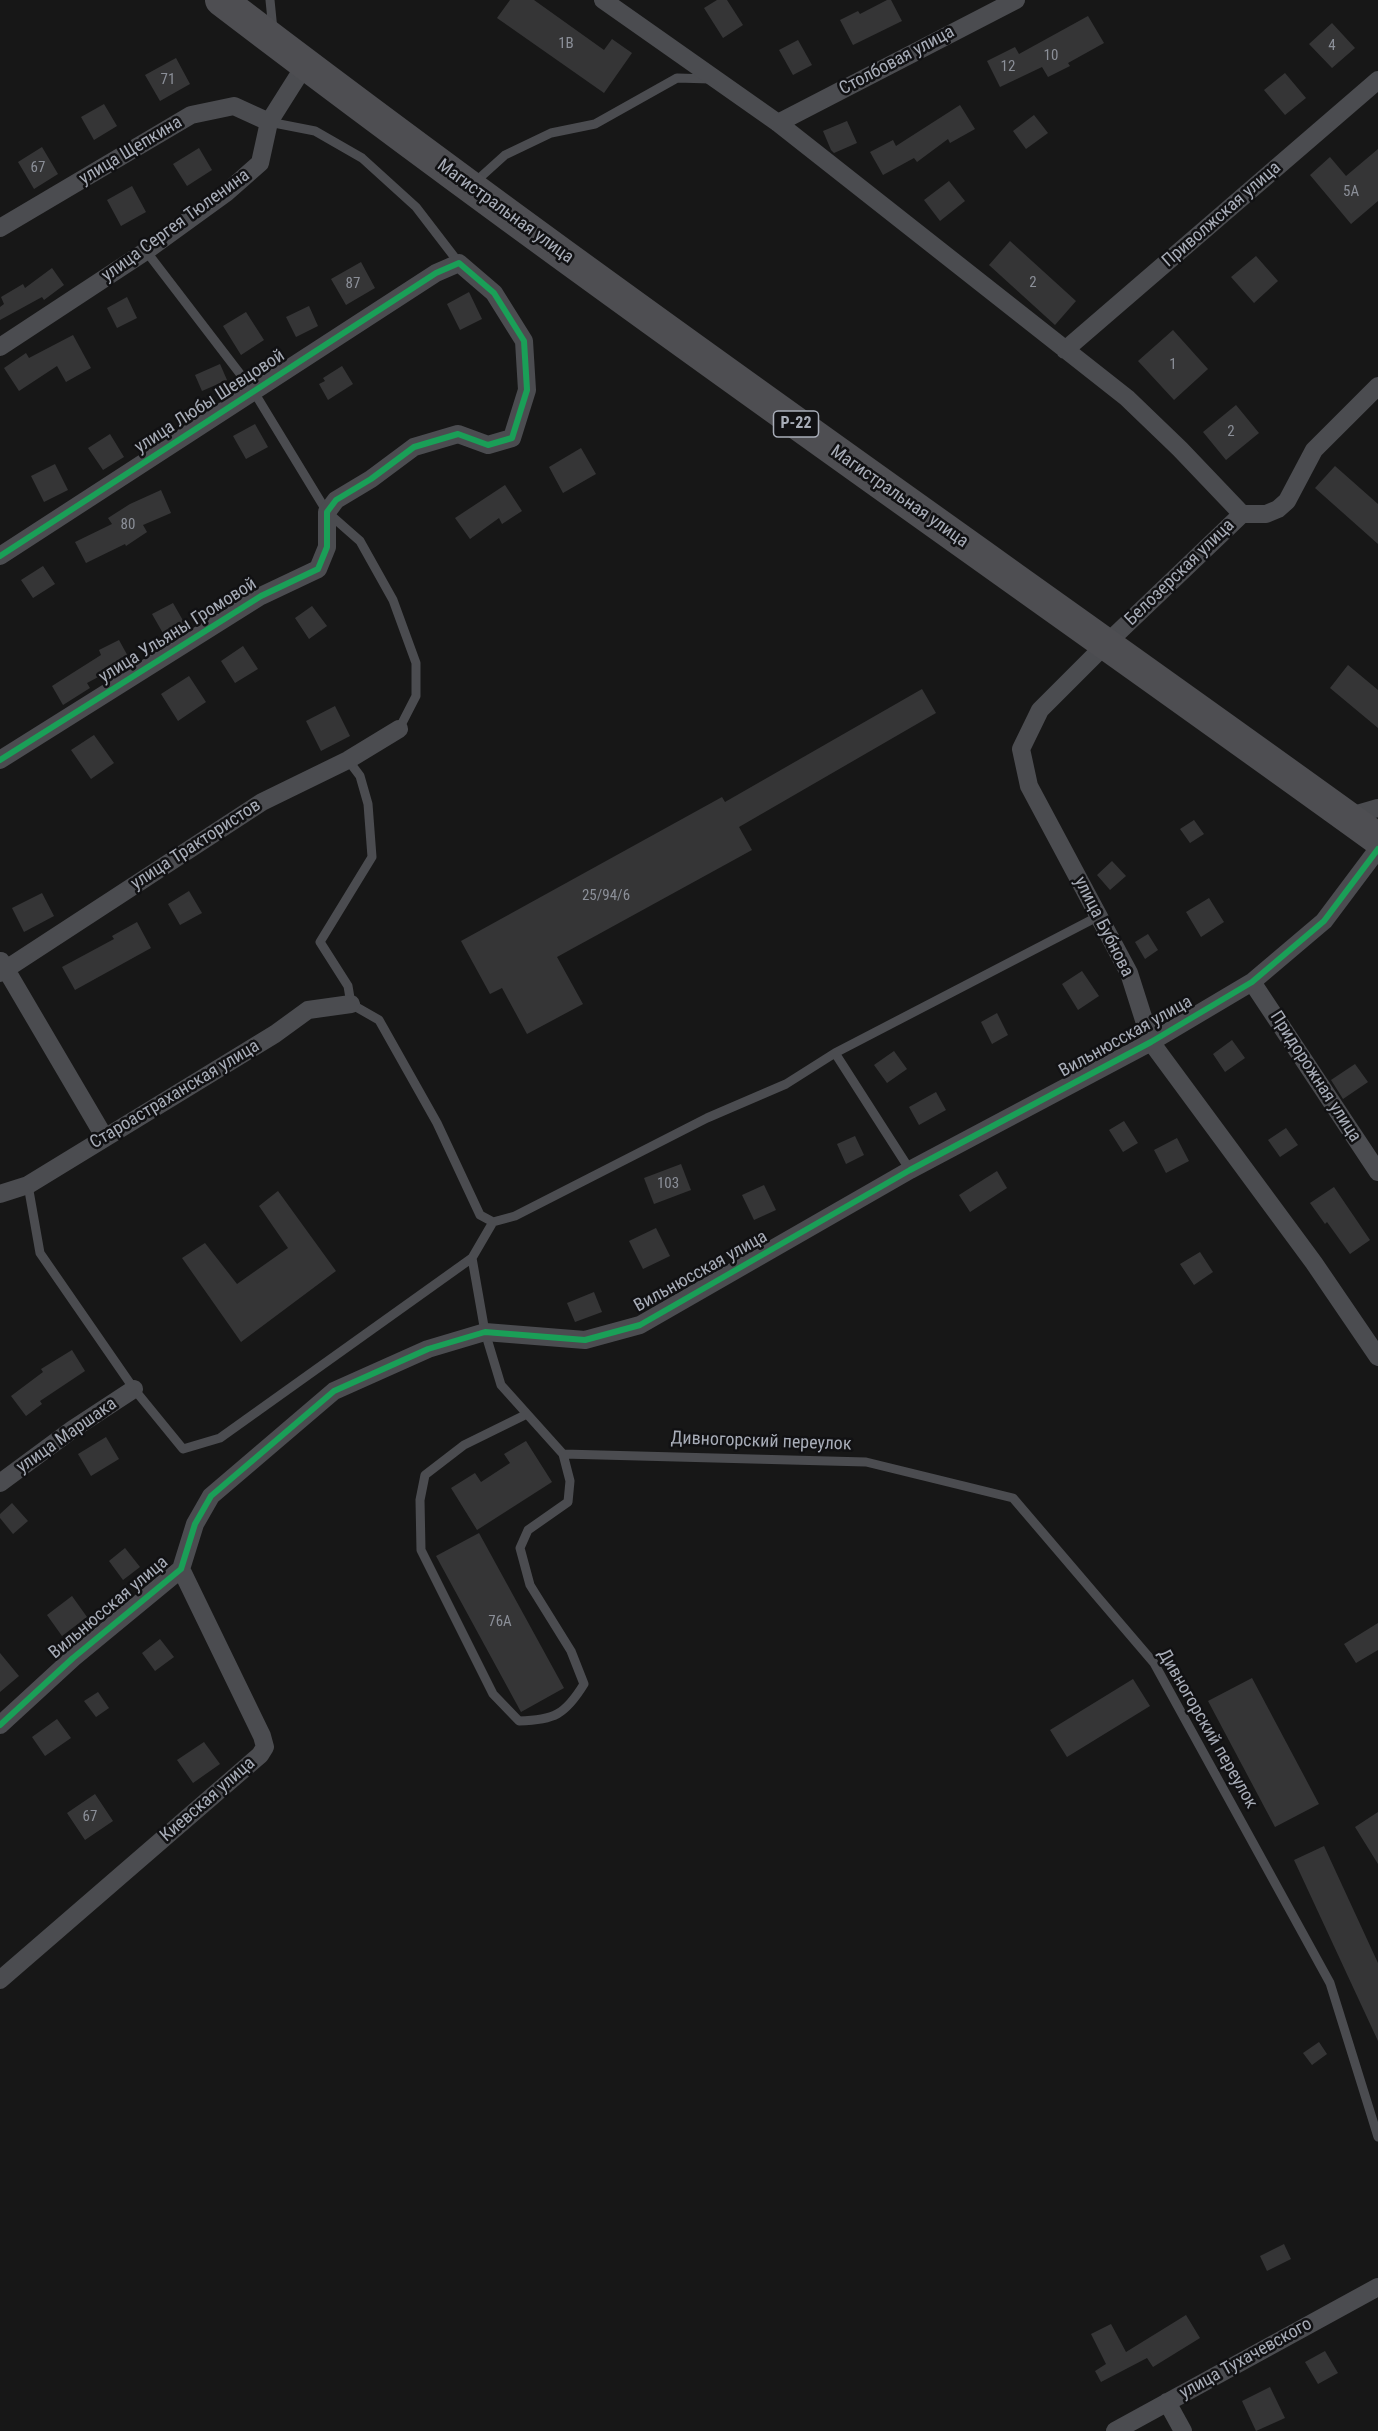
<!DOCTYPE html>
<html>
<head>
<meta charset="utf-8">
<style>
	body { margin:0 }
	canvas { display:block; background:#171717 }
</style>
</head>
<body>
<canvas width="1378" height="2431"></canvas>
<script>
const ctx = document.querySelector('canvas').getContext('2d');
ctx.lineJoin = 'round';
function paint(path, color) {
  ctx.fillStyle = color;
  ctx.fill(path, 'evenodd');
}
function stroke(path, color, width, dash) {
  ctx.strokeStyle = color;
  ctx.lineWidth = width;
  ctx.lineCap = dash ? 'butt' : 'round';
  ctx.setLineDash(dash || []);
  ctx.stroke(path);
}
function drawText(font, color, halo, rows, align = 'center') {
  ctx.font = font + ' "Roboto Condensed",sans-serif';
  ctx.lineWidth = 5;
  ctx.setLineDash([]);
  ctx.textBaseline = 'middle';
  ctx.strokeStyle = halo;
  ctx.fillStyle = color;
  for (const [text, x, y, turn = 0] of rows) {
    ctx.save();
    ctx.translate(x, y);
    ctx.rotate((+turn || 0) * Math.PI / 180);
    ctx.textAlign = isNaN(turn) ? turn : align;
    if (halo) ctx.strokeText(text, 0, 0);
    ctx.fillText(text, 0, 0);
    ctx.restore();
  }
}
paint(new Path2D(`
	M510,0H534L604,50L612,39L632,53L604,93L497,18Z
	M717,0H727L743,25L723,38L704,8Z
	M887,0H891L902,21L853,45L840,20L858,11L860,14Z
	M1088,16L1104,43L1068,63L1070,66L1048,77L1042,67L1000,87L987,61L1015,47L1019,54Z
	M1332,23L1355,48L1332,68L1309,44Z
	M798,40L812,65L793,75L779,50Z
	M176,58L190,84L160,101L145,75Z
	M1285,73L1306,98L1285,115L1264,90Z
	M104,104L117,126L94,140L81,117Z
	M960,105L975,129L950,143L948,139L917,162L914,158L883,175L870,152L893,140L896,146Z
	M1034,115L1048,133L1026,149L1013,131Z
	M847,121L857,143L834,153L831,150L823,131Z
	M42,147L58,174L34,189L18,162Z
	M199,148L212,170L187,186L173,164Z
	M1378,149V201L1351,224L1310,175L1330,157L1346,176Z
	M949,181L965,201L940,221L924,200Z
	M132,186L146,212L121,226L107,200Z
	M1010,241L1076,301L1055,325L989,265Z
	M1256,256L1278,281L1254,303L1231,277Z
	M361,262L375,288L346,305L331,279Z
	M52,268L64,285L44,300L42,297L0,320V307L4,304L1,297L23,284L25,288Z
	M469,292L482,319L460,330L447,304Z
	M127,297L137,318L117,328L107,308Z
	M309,306L318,326L296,337L286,317Z
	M246,312L264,340L241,355L223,326Z
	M1173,330L1208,369L1174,400L1138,361Z
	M73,335L91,368L66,382L57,366L19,391L4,368L26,353L29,358Z
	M220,364L227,380L202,391L195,375Z
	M342,366L353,384L328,400L319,384L325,381L323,378Z
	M1236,405L1259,433L1226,460L1203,432Z
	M255,424L268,447L246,459L233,436Z
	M110,434L124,457L103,470L88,448Z
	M581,448L596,474L563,493L549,467Z
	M55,464L68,490L44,502L31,476Z
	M1335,466L1378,504V544L1315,488Z
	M505,485L522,511L502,524L499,518L470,539L455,518Z
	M161,490L171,513L143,525L147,532L126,546L125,544L86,563L75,542L112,524L108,518L130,504Z
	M43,566L55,584L33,598L21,580Z
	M173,603L185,624L164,635L152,614Z
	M312,606L327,626L309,639L295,618Z
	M119,640L130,660L87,683L90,688L63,705L52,686L101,655L99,650Z
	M243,646L258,669L235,683L221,661Z
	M1348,665L1378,690V728L1330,688Z
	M189,676L206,702L178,721L161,694Z
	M922,689L936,713L739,827L752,850L557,957L583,1004L527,1034L502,988L490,994L461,941L722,797L725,802Z
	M335,706L350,736L321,751L306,721Z
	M94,735L114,763L91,779L71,750Z
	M1194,820L1204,834L1190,843L1180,829Z
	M1112,861L1126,876L1110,890L1097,875Z
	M189,891L202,913L180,925L168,904Z
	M42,893L54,916L24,932L12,908Z
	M1209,898L1224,922L1201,937L1186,912Z
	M137,922L151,948L75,990L62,967L114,939L112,936Z
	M1148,934L1158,950L1145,959L1135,942Z
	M1082,971L1099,996L1078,1010L1062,984Z
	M997,1013L1008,1035L992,1044L981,1022Z
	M1232,1040L1245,1058L1225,1072L1213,1054Z
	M894,1051L907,1069L887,1083L874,1065Z
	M1355,1064L1368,1082L1343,1099L1331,1080Z
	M936,1092L946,1110L919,1125L909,1107Z
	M1124,1121L1138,1143L1123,1152L1109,1130Z
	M1286,1128L1298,1145L1280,1157L1268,1140Z
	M855,1136L864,1155L846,1164L837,1144Z
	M1177,1138L1189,1161L1166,1173L1154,1150Z
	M681,1164L691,1190L654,1204L644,1178Z
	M997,1171L1007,1188L970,1212L959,1195Z
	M764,1185L776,1210L754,1220L742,1195Z
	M1334,1187L1370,1240L1350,1254L1327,1222L1325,1224L1310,1203Z
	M278,1191L336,1271L241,1342L182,1258L205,1243L237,1284L288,1248L259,1206Z
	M656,1228L670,1256L643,1269L629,1241Z
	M1200,1252L1213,1272L1194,1285L1180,1264Z
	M594,1292L602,1312L575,1322L567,1303Z
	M72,1350L85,1371L40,1401L42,1404L26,1416L11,1396L43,1372L41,1369Z
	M106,1437L119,1459L91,1476L78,1454Z
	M526,1441L552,1482L477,1530L451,1488L475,1473L481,1482L510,1463L504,1454Z
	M12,1503L28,1521L13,1534L0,1518V1514Z
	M479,1533L564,1688L521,1712L436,1556Z
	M125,1548L140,1567L123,1580L109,1561Z
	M72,1596L87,1617L62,1636L47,1615Z
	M1378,1623V1650L1356,1663L1344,1644Z
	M160,1639L174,1657L155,1671L142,1653Z
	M0,1653L19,1676L0,1692Z
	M1252,1678L1319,1804L1275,1827L1208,1701Z
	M1133,1679L1150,1706L1067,1757L1050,1730Z
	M98,1692L109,1708L96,1717L84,1701Z
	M57,1719L71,1738L45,1756L32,1737Z
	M204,1742L220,1764L193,1783L177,1760Z
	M95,1794L113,1821L85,1840L67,1813Z
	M1378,1812V1864L1355,1827Z
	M1324,1846L1378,1963V2041L1294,1860Z
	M1319,2042L1327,2054L1312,2065L1303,2053Z
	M1284,2244L1291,2259L1267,2271L1260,2256Z
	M1186,2315L1200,2338L1153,2367L1147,2358L1101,2382L1095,2371L1106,2364L1091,2334L1111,2324L1126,2352Z
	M1325,2351L1338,2373L1318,2384L1305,2362Z
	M1270,2387L1285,2418L1256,2431L1242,2401Z`), '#353536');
stroke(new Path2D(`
	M270,0L273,30
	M269,122L315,131L362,158L416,207L459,263
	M474,183L505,155L551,133L595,124L677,78L711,79
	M146,251L254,392L327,512L360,541L393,600L416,663V696L399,729
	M348,760L360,776L368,804L372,857L320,942L348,986L351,1004L379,1020L437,1123L480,1215L493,1222L472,1258L485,1332L501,1385L563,1454L866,1462L1013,1498L1154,1663L1330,1983L1378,2137
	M835,1053L910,1170
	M28,1185L40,1253L134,1389L183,1449L220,1438L472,1258
	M493,1222L515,1216L707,1118L786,1084L835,1053L1099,916
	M527,1414L464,1445L425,1475L420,1500L421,1550L493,1694L519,1721C554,1720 565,1715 584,1684L571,1651L530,1585L520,1548L528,1530L568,1502L570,1481L563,1454`), '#4b4c50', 9);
stroke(new Path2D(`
	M603,0L778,123L1127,398L1180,449L1242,514
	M778,123L1016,0
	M0,228L191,115L234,106L269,122
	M0,347L146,251L226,193L260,163L269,122L305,65
	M1065,350L1378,80
	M1378,386L1314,450L1287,501L1278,509L1266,514H1242L1106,644L1040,710L1021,749L1029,786L1129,973L1151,1042L1314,1263L1378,1357
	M0,556L436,273L459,263L494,293L524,341L527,390L512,438L488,445L458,434L414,447L371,479L336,500L327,512V547L318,569L261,596L0,760
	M1347,817L1378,808
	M1,961L105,1138
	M0,973L262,802L348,760L399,729
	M1252,982L1378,1172
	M0,1194L28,1185L275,1034L308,1010L351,1004
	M0,1483L73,1429L134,1389
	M0,1725L73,1658L181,1569L195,1524L211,1496L334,1391L428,1349L485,1332L585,1340L640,1325L910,1170L1151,1042L1252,982L1324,921L1378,849
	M0,1980L260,1755L265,1747L262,1736L181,1569
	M1167,2402L1183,2431
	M1115,2431L1378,2287`), '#4b4c50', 18);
stroke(new Path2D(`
	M221,0C599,289 992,560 1378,839`), '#4e4e52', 32);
stroke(new Path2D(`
	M0,556L436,273L459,263L494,293L524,341L527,390L512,438L488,445L458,434L414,447L371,479L336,500L327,512V547L318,569L261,596L0,760
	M0,1725L73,1658L181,1569L195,1524L211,1496L334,1391L428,1349L485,1332L585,1340L640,1325L910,1170L1151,1042L1252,982L1324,921L1378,849`), '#1a9f57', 6);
drawText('15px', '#8b8f98', null, [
	["1В",566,44],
	["4",1332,46],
	["10",1051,56],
	["12",1008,67],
	["71",168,80],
	["67",38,168],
	["5А",1351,192],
	["2",1033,283],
	["87",353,284],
	["1",1173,365],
	["2",1231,432],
	["80",128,525],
	["25/94/6",606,896],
	["103",668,1184],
	["76А",500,1622],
	["67",90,1817]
]);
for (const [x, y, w] of [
	[796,424,45]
]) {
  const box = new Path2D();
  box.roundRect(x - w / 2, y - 13, w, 26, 4.5);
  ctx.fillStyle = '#111113';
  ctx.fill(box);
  stroke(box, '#a8adb8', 1.5);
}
drawText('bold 16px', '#a8adb8', null, [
	["Р-22",796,424]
]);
drawText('18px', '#a8adb8', '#111113', [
	["Столбовая улица",897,61,-28],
	["улица Щепкина",131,151,-31],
	["Магистральная улица",505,212,36],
	["Приволжская улица",1222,215,-41],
	["улица Сергея Тюленина",176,226,-36],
	["улица Любы Шевцовой",210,402,-33],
	["Магистральная улица",899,497,35],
	["Белозерская улица",1180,573,-44],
	["улица Ульяны Громовой",178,631,-32],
	["улица Трактористов",196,845,-33],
	["улица Бубнова",1103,927,63],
	["Вильнюсская улица",1126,1037,-29],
	["Придорожная улица",1315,1077,57],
	["Староастраханская улица",175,1095,-31],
	["Вильнюсская улица",701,1272,-29],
	["улица Маршака",67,1436,-35],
	["Дивногорский переулок",761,1442,2],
	["Вильнюсская улица",109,1608,-40],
	["Дивногорский переулок",1207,1729,60],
	["Киевская улица",208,1800,-41],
	["улица Тухачевского",1246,2359,-29]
]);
</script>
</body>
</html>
